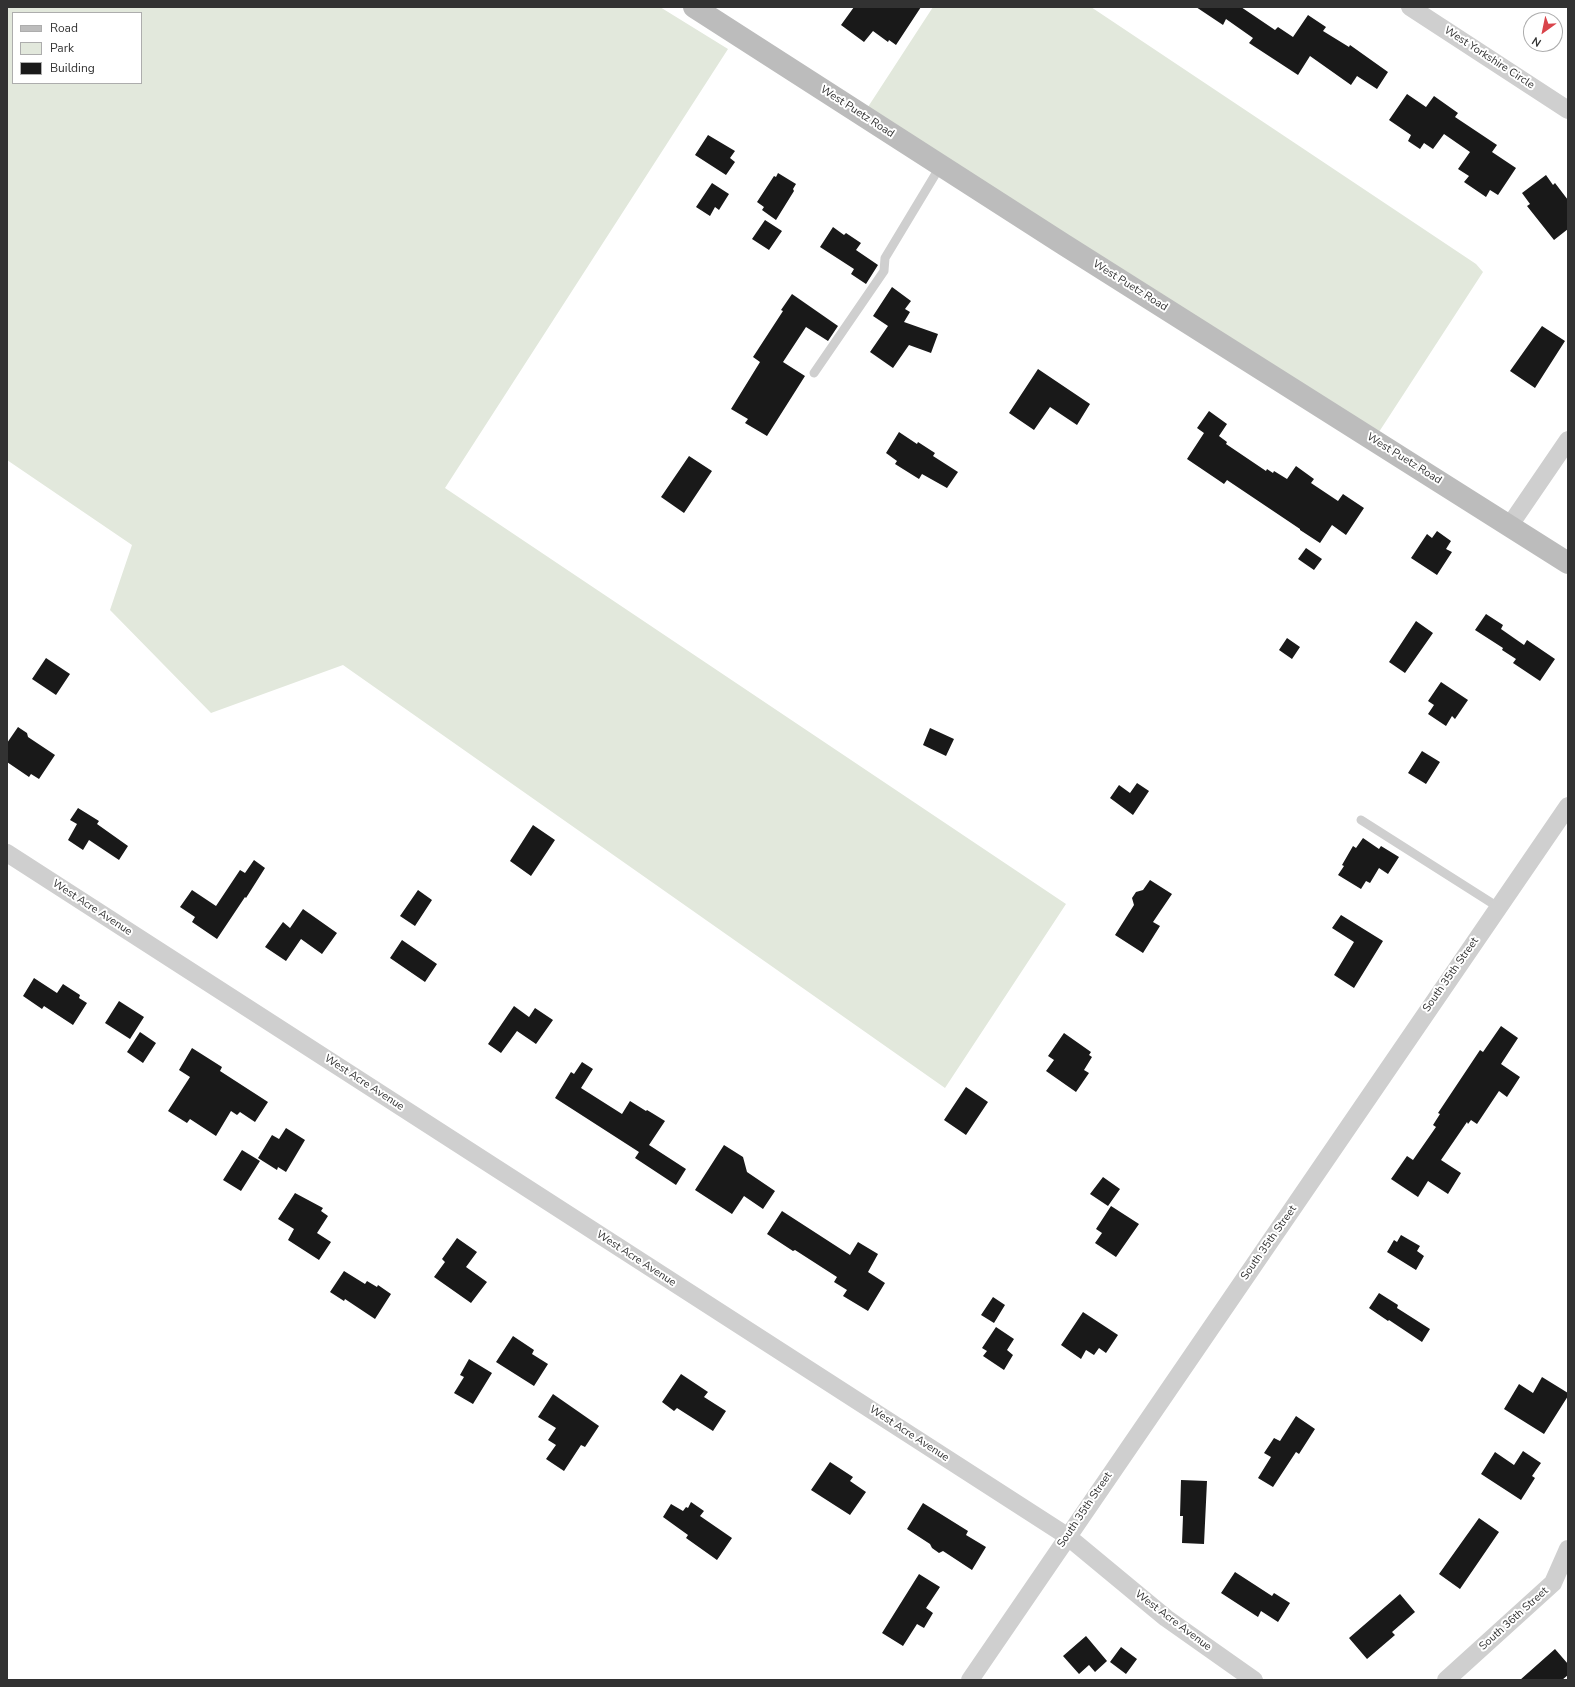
<!DOCTYPE html>
<html>
<head>
<meta charset="utf-8">
<style>
	body { margin:0 }
	#map { position:relative; width:1575px; height:1687px; overflow:hidden; background:#fff; font-family:"Nunito Sans",sans-serif }
	canvas { display:block }
	.frame { position:absolute; inset:0; border:8px solid #323232; pointer-events:none }
	.legend { position:absolute; left:12px; top:12px; width:130px; height:72px; box-sizing:border-box; background:#fff; border:1px solid #adadad; margin:0; padding:5px 7px; list-style:none; font-size:12px; color:#323232 }
	.legend li { display:flex; align-items:center; gap:8px; height:20px }
	.legend b { width:20px; border:1px solid #adadad }
	.north { position:absolute; left:1523px; top:12px; width:40px; height:40px; box-sizing:border-box; background:#fff; border:1px solid #adadad; border-radius:50%; rotate:213deg; font-size:11px; font-weight:700; line-height:16px; text-align:center; color:#323232 }
	.north::after { content:''; display:block; margin:auto; width:14px; height:18px; background:#d9444b; clip-path:polygon(50% 0,100% 100%,50% 72%,0 100%) }
</style>
</head>
<body>
<div id="map">
<canvas width="1575" height="1687"></canvas>
<div class="frame"></div>
<ul class="legend">
<li><b style="height:5px;background:#bcbcbc"></b>Road</li>
<li><b style="height:11px;background:#e2e8dc"></b>Park</li>
<li><b style="height:11px;background:#191919"></b>Building</li>
</ul>
<div class="north">N</div>
</div>
<script>
const ctx = document.querySelector('canvas').getContext('2d');
ctx.lineJoin = 'round';
function paint(path, color) {
  ctx.fillStyle = color;
  ctx.fill(path, 'evenodd');
}
function stroke(path, color, width, dash) {
  ctx.strokeStyle = color;
  ctx.lineWidth = width;
  ctx.lineCap = dash ? 'butt' : 'round';
  ctx.setLineDash(dash || []);
  ctx.stroke(path);
}
function drawText(font, color, halo, rows, align = 'center') {
  ctx.font = font + ' "Nunito Sans",sans-serif';
  ctx.lineWidth = 4;
  ctx.setLineDash([]);
  ctx.textBaseline = 'middle';
  ctx.strokeStyle = halo;
  ctx.fillStyle = color;
  for (const [text, x, y, turn = 0] of rows) {
    ctx.save();
    ctx.translate(x, y);
    ctx.rotate((+turn || 0) * Math.PI / 180);
    ctx.textAlign = isNaN(turn) ? turn : align;
    if (halo) ctx.strokeText(text, 0, 0);
    ctx.fillText(text, 0, 0);
    ctx.restore();
  }
}
paint(new Path2D(`
	M7,7H660L728,49L445,488L1066,904L945,1088L343,665L211,713L110,610L132,545L7,460ZM13,13H141V83H13Z
	M933,7H1091L1476,264L1483,272L1377,435L866,110Z`), '#e2e8dc');
paint(new Path2D(`
	M854,7H921L896,45L889,40L888,42L873,31L864,42L841,25Z
	M1196,7H1241L1275,30L1278,27L1293,37L1308,15L1326,27L1323,31L1349,47L1350,45L1388,72L1377,89L1357,76L1351,85L1310,56L1298,75L1249,43L1253,38L1226,19L1223,25Z
	M1407,94L1426,107L1434,96L1458,113L1455,117L1497,145L1492,152L1516,168L1498,195L1490,190L1486,197L1464,182L1469,176L1458,169L1470,152L1444,134L1433,149L1424,143L1420,149L1408,141L1411,135L1389,120Z
	M708,135L735,151L730,158L735,162L726,175L695,155Z
	M778,173L796,184L793,189L794,191L776,220L762,210L764,207L757,202L774,176L776,177Z
	M1546,175L1553,185L1555,183L1568,200V229L1554,240L1527,206L1530,204L1522,193Z
	M712,183L729,194L719,210L715,207L710,216L696,207Z
	M765,220L782,231L769,250L752,239Z
	M833,227L844,235L846,233L861,243L856,250L878,265L866,284L851,274L854,269L820,247Z
	M892,287L911,301L905,309L910,312L904,322L938,334L931,353L909,345L893,368L870,352L888,326L873,316Z
	M792,294L838,326L828,341L806,327L783,362L805,376L767,436L745,423L748,419L731,409L760,362L753,357L783,311L781,310Z
	M1542,326L1565,341L1535,388L1510,371Z
	M1038,369L1090,404L1077,425L1050,407L1034,430L1009,413Z
	M1209,411L1227,424L1219,436L1227,442L1226,444L1266,471L1267,469L1273,473L1274,471L1287,479L1296,466L1314,479L1311,483L1338,501L1343,494L1364,508L1346,535L1332,525L1320,543L1300,530V529L1227,480L1224,484L1187,459L1204,433L1197,428Z
	M899,432L917,444L918,442L935,453L933,456L958,472L947,488L922,474L919,479L895,464L897,461L886,453Z
	M689,456L712,471L684,513L661,497Z
	M1437,531L1451,541L1446,549L1452,552L1437,575L1411,558L1427,534L1432,538Z
	M1306,548L1322,559L1314,570L1298,559Z
	M1486,614L1503,625L1501,629L1524,645L1527,640L1555,659L1540,681L1513,663L1516,659L1502,650L1503,648L1475,630Z
	M1416,621L1433,633L1405,673L1389,662Z
	M1287,638L1300,647L1292,659L1279,650Z
	M46,658L70,674L56,695L32,679Z
	M1441,682L1468,700L1455,719L1452,716L1446,726L1428,714L1434,705L1428,701Z
	M18,727L27,733L28,737L55,755L39,779L31,774L29,777L7,762V743Z
	M930,728L954,739L946,756L923,745Z
	M1422,751L1440,762L1426,784L1408,773Z
	M1137,783L1149,791L1133,815L1110,798L1119,785L1130,793Z
	M78,808L99,821L97,824L128,846L119,860L89,840L83,850L68,840L77,824L70,820Z
	M533,825L555,840L531,876L510,861Z
	M1363,838L1379,849L1381,846L1399,857L1388,874L1379,868L1370,883L1366,881L1361,889L1338,875L1344,866L1342,865L1353,846L1356,848Z
	M254,860L265,868L246,898L245,897L217,939L192,922L195,917L180,907L192,890L216,906L240,870L245,873Z
	M1150,880L1172,894L1153,922L1160,926L1143,953L1115,935L1134,905L1132,898L1136,892L1143,890Z
	M418,890L432,900L415,926L400,916Z
	M303,909L337,933L322,954L301,939L286,961L265,947L283,922L290,928Z
	M1341,915L1383,941L1354,988L1334,975L1354,942L1332,928Z
	M402,940L437,964L425,982L390,958Z
	M34,978L57,993L63,984L80,995L79,998L87,1003L73,1025L44,1006L42,1009L23,996Z
	M119,1001L144,1017L130,1039L105,1023Z
	M514,1006L529,1017L535,1008L553,1020L536,1044L517,1031L501,1053L488,1044Z
	M1501,1026L1518,1038L1501,1064L1520,1077L1507,1097L1499,1091L1477,1124L1471,1120L1468,1124L1467,1122L1441,1160L1461,1173L1448,1194L1428,1181L1418,1197L1391,1179L1407,1156L1413,1160L1436,1127L1433,1125L1440,1114L1438,1113L1480,1050L1483,1052Z
	M140,1032L156,1043L143,1063L127,1052Z
	M1064,1033L1091,1052L1089,1055L1092,1057L1084,1070L1089,1073L1076,1092L1046,1071L1054,1060L1048,1056Z
	M192,1048L222,1067L220,1071L268,1102L255,1122L240,1112L237,1115L231,1111L216,1136L190,1119L187,1123L168,1111L190,1077L179,1070Z
	M582,1062L593,1069L581,1088L622,1114L630,1101L646,1111L647,1110L652,1113L665,1121L649,1145L686,1169L676,1185L635,1158L639,1152L555,1098L571,1072L574,1074Z
	M966,1087L988,1102L966,1135L944,1120Z
	M286,1128L305,1140L286,1172L278,1167L277,1170L258,1158L272,1135L279,1139Z
	M724,1145L743,1157L747,1172L775,1191L763,1209L744,1196L732,1214L695,1190Z
	M242,1150L260,1161L241,1191L223,1180Z
	M1103,1177L1120,1189L1108,1206L1090,1194Z
	M295,1193L323,1208L321,1211L328,1216L317,1233L331,1242L319,1260L288,1240L294,1229L278,1219Z
	M1111,1206L1139,1224L1116,1257L1095,1243L1102,1233L1096,1229Z
	M782,1211L850,1255L858,1242L878,1254L868,1272L885,1283L868,1311L843,1296L847,1290L834,1282L837,1277L795,1250L793,1251L767,1234Z
	M1401,1235L1420,1246L1417,1251L1424,1256L1416,1270L1387,1252L1394,1240L1397,1242Z
	M457,1238L477,1252L466,1267L487,1282L471,1303L434,1277L445,1262L442,1259Z
	M344,1271L365,1284L367,1281L377,1287L378,1285L391,1294L375,1319L345,1299L344,1301L330,1292Z
	M1379,1293L1398,1305L1397,1308L1430,1329L1422,1342L1389,1320L1388,1321L1369,1308Z
	M993,1297L1005,1305L994,1323L981,1315Z
	M1083,1312L1118,1335L1106,1353L1099,1348L1094,1355L1086,1350L1081,1359L1061,1345Z
	M996,1327L1014,1339L1007,1350L1013,1355L1004,1370L983,1356L987,1351L982,1348Z
	M513,1336L534,1350L532,1354L548,1364L534,1386L496,1362Z
	M469,1359L492,1373L473,1404L454,1393L464,1377L460,1375Z
	M681,1374L708,1392L704,1397L726,1411L713,1431L677,1408L674,1411L662,1402Z
	M1542,1377L1568,1393V1396L1544,1434L1504,1409L1519,1384L1533,1393Z
	M553,1394L599,1426L585,1447L581,1445L564,1471L546,1459L556,1445L548,1440L556,1428L538,1417Z
	M1296,1416L1315,1429L1299,1454L1296,1452L1273,1487L1258,1478L1271,1457L1264,1453L1274,1438L1280,1441Z
	M1523,1451L1541,1463L1532,1476L1535,1478L1521,1500L1481,1474L1495,1452L1514,1465Z
	M830,1462L853,1477L850,1481L866,1492L850,1515L811,1490Z
	M1181,1480L1207,1481L1204,1544L1182,1543L1183,1516H1180Z
	M691,1502L704,1511L700,1516L732,1538L717,1560L686,1538L688,1535L663,1517L671,1504L683,1511L686,1507L688,1508Z
	M923,1503L968,1531L966,1535L986,1547L972,1570L943,1551L939,1553L932,1548L930,1544L907,1529Z
	M1479,1518L1499,1532L1460,1589L1439,1574Z
	M1235,1572L1272,1596L1274,1593L1290,1603L1278,1622L1261,1611L1258,1617L1221,1593Z
	M919,1574L940,1587L926,1608L933,1613L924,1628L917,1624L903,1646L882,1633Z
	M1400,1594L1415,1612L1392,1632L1395,1635L1367,1659L1349,1638Z
	M1086,1636L1107,1661L1095,1672L1089,1665L1079,1674L1063,1656Z
	M1121,1647L1137,1659L1126,1674L1110,1662Z
	M1555,1649L1568,1664V1675L1562,1680H1520Z`), '#191919');
stroke(new Path2D(`
	M814,373L884,271L885,258L941,165
	M1361,820L1498,907`), '#cfcfcf', 9);
stroke(new Path2D(`
	M1410,7L1568,110
	M1510,525L1568,440
	M7,853L1067,1536L1166,1618L1254,1680
	M970,1680L1568,806
	M1446,1680L1553,1583L1568,1549`), '#cfcfcf', 18);
stroke(new Path2D(`
	M694,7L1063,244L1568,563`), '#bcbcbc', 22);
drawText('11px', '#323232', '#fff', [
	["West Yorkshire Circle",1489,58,33],
	["West Puetz Road",857,112,33],
	["West Puetz Road",1130,286,32],
	["West Puetz Road",1404,459,32],
	["West Acre Avenue",92,908,33],
	["South 35th Street",1451,975,-55],
	["West Acre Avenue",364,1083,33],
	["South 35th Street",1269,1243,-55],
	["West Acre Avenue",636,1259,33],
	["West Acre Avenue",909,1434,33],
	["South 35th Street",1085,1510,-56],
	["South 36th Street",1514,1619,-42],
	["West Acre Avenue",1173,1621,37]
]);
</script>
</body>
</html>
